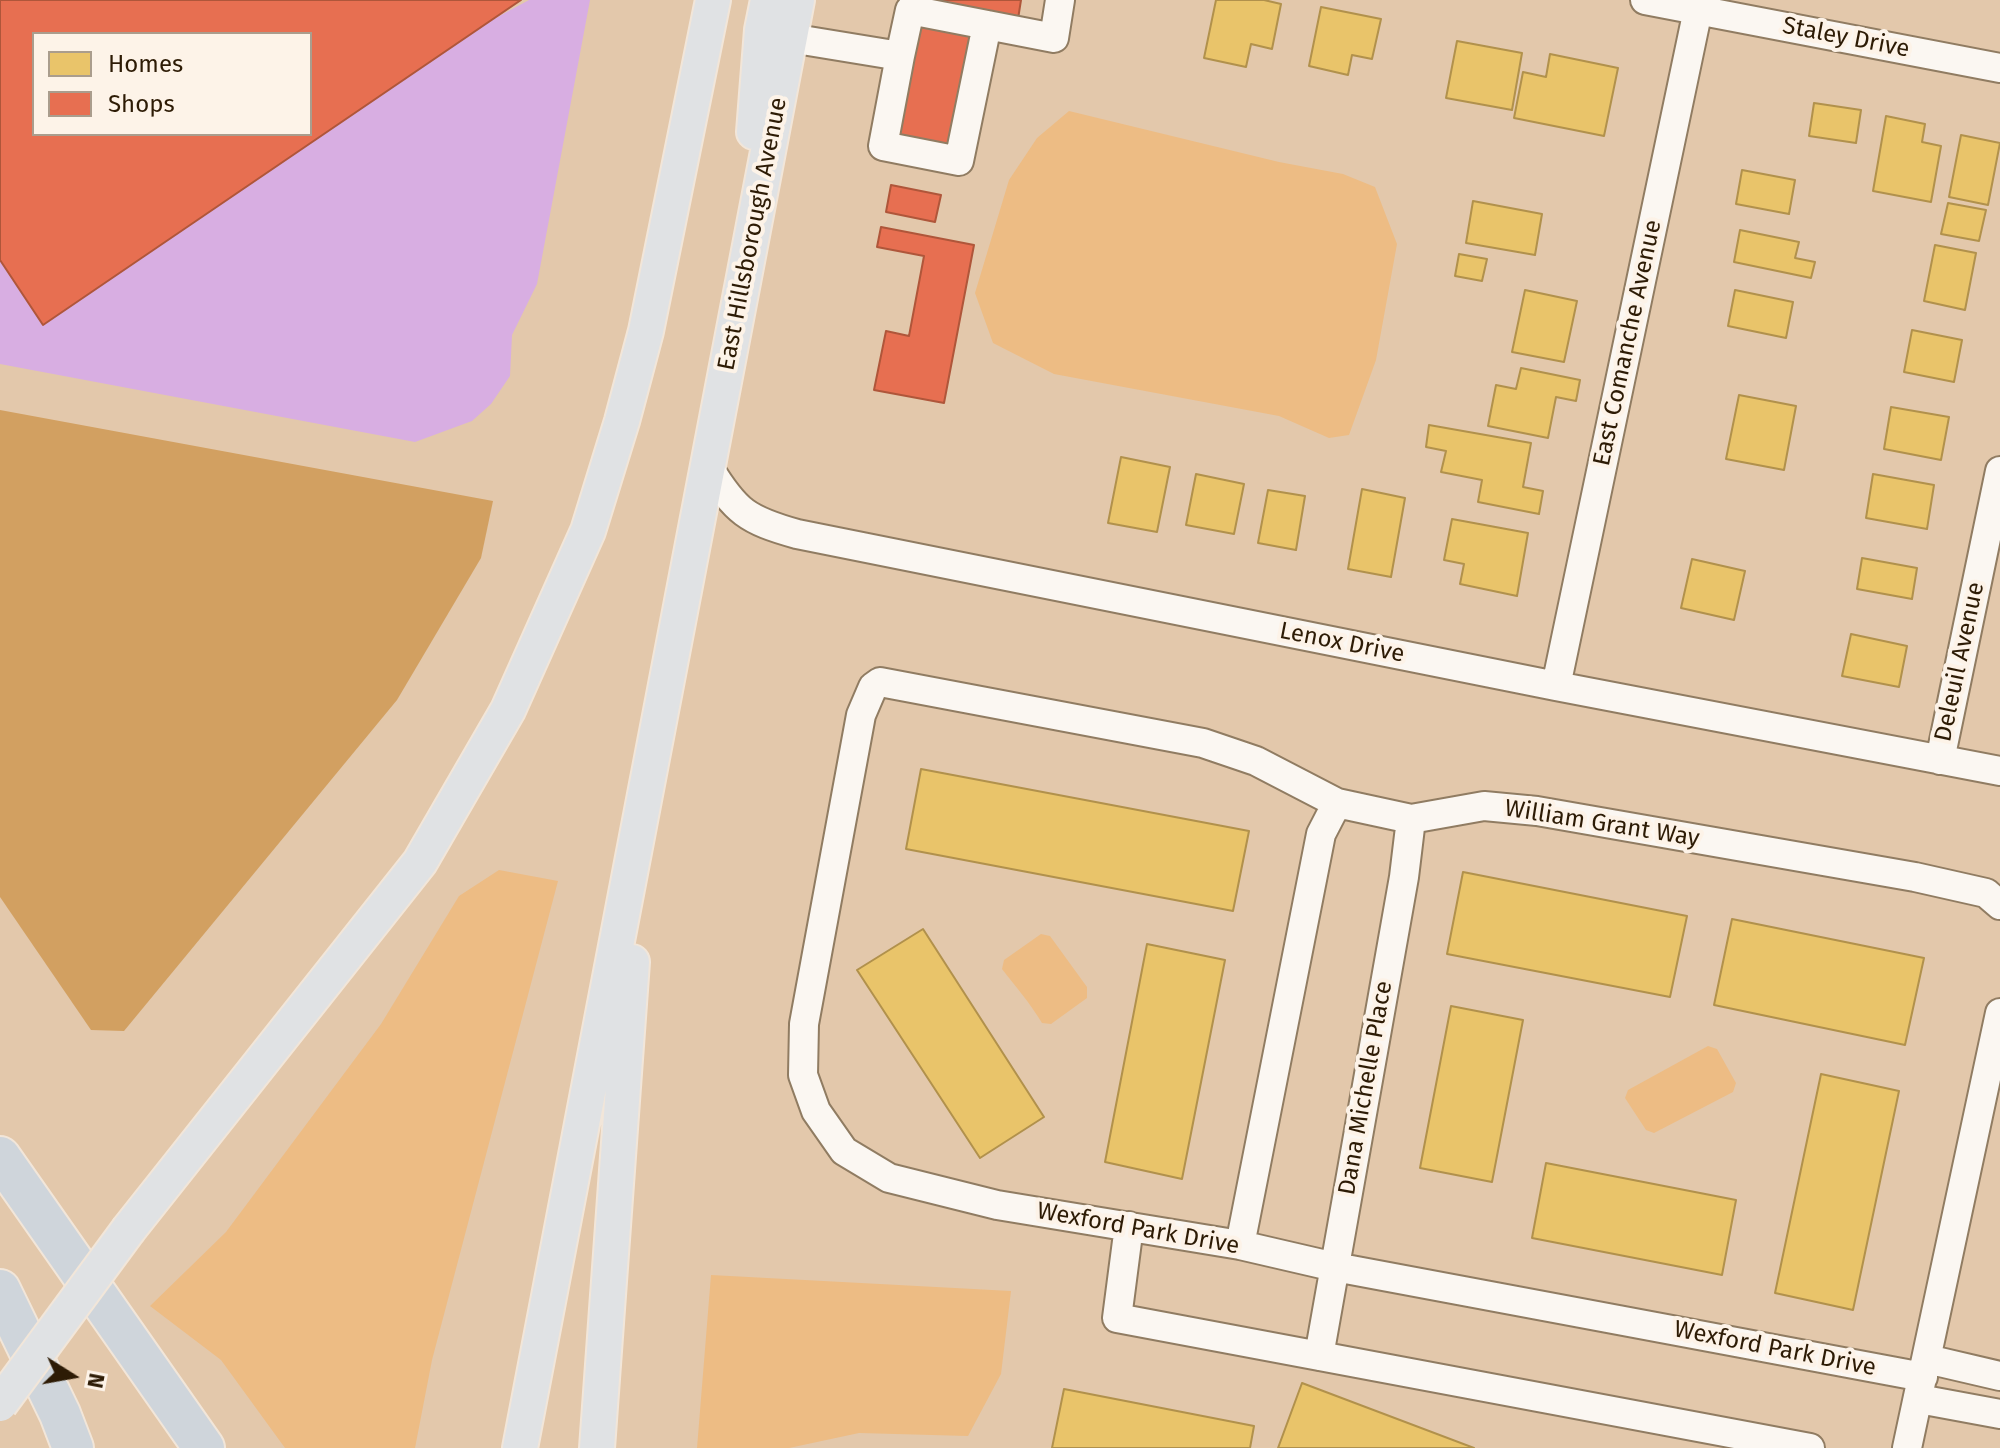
<!DOCTYPE html>
<html>
<head>
<meta charset="utf-8">
<style>
	body { margin:0 }
	#map { position:relative; width:2000px; height:1448px; overflow:hidden; background:#e3c8ab; font-family:"Fira Sans",sans-serif }
	canvas { display:block }
	.legend { position:absolute; left:32px; top:32px; width:280px; height:104px; box-sizing:border-box; background:#fdf3e8; border:2px solid #aa9d8d; margin:0; padding:10px 14px; list-style:none; font-size:24px; color:#2d1b05 }
	.legend li { display:flex; align-items:center; gap:16px; height:40px }
	.legend b { width:40px; border:2px solid #aa9d8d }
	.north { position:absolute; left:32px; top:1336px; width:80px; height:80px; -webkit-text-stroke:6px #fdf3e8; paint-order:stroke; rotate:101deg; font-size:22px; font-weight:700; line-height:32px; text-align:center; color:#2d1b05 }
	.north::after { content:''; display:block; margin:auto; width:28px; height:36px; background:#2d1b05; clip-path:polygon(50% 0,100% 100%,50% 72%,0 100%) }
</style>
</head>
<body>
<div id="map">
<canvas width="2000" height="1448"></canvas>
<ul class="legend">
<li><b style="height:22px;background:#e9c46a"></b>Homes</li>
<li><b style="height:22px;background:#e76f51"></b>Shops</li>
</ul>
<div class="north">N</div>
</div>
<script>
const ctx = document.querySelector('canvas').getContext('2d');
ctx.lineJoin = 'round';
function paint(path, color) {
  ctx.fillStyle = color;
  ctx.fill(path, 'evenodd');
}
function stroke(path, color, width, dash) {
  ctx.strokeStyle = color;
  ctx.lineWidth = width;
  ctx.lineCap = dash ? 'butt' : 'round';
  ctx.setLineDash(dash || []);
  ctx.stroke(path);
}
function drawText(font, color, halo, rows, align = 'center') {
  ctx.font = font + ' "Fira Sans",sans-serif';
  ctx.lineWidth = 8;
  ctx.setLineDash([]);
  ctx.textBaseline = 'middle';
  ctx.strokeStyle = halo;
  ctx.fillStyle = color;
  for (const [text, x, y, turn = 0] of rows) {
    ctx.save();
    ctx.translate(x, y);
    ctx.rotate((+turn || 0) * Math.PI / 180);
    ctx.textAlign = isNaN(turn) ? turn : align;
    if (halo) ctx.strokeText(text, 0, 0);
    ctx.fillText(text, 0, 0);
    ctx.restore();
  }
}
paint(new Path2D(`
	M1069,111L1279,162L1343,174L1375,187L1397,244L1376,360L1349,435L1329,438L1279,416L1054,374L993,343L975,293L1009,180L1037,138Z
	M499,870L558,881L432,1360L415,1448H285L221,1360L150,1306L226,1232L381,1024L459,896Z
	M1041,934L1050,936L1087,987V998L1051,1024L1042,1023C1030,1003 1016,987 1002,969L1004,960Z
	M1708,1046L1717,1049L1736,1083L1733,1092L1654,1133L1646,1130L1625,1098L1628,1090Z
	M711,1275L1011,1291L1001,1374L968,1436L859,1433L789,1448H697Z`), '#edbc84');
paint(new Path2D(`
	M0,410L493,501L481,558L397,700L124,1031L91,1030L0,897Z`), '#d2a061');
paint(new Path2D(`
	M529,0H590L537,284L512,335L510,376L491,404L472,421L415,442L0,364V120L34,134L272,169L490,21Z`), '#d8aee2');
const homes = new Path2D(`
	M1216,0H1264L1281,4L1272,49L1251,44L1246,67L1204,58Z
	M1321,7L1381,19L1372,59L1352,55L1348,75L1309,66Z
	M1457,41L1522,53L1512,110L1446,98Z
	M1550,54L1618,68L1604,136L1514,118L1523,72L1546,77Z
	M1814,103L1861,110L1856,143L1809,136Z
	M1886,116L1925,124L1922,142L1941,146L1931,202L1873,191Z
	M1961,135L2000,143L1988,205L1949,197Z
	M1742,170L1795,180L1789,214L1736,204Z
	M1473,201L1542,214L1535,255L1466,243Z
	M1948,203L1986,210L1979,241L1941,234Z
	M1740,230L1799,242L1795,258L1815,262L1811,278L1734,262Z
	M1935,245L1976,253L1965,310L1924,301Z
	M1459,254L1487,259L1482,281L1455,276Z
	M1525,290L1577,301L1564,362L1512,352Z
	M1735,290L1793,302L1786,338L1728,326Z
	M1912,330L1962,340L1954,382L1904,372Z
	M1521,368L1580,380L1576,401L1556,397L1548,438L1488,426L1496,385L1516,389Z
	M1739,395L1796,406L1784,470L1726,459Z
	M1891,407L1949,417L1941,460L1884,449Z
	M1429,425L1531,443L1523,487L1543,491L1539,514L1478,502L1482,480L1441,472L1446,451L1426,447Z
	M1121,457L1170,467L1157,532L1108,523Z
	M1196,474L1244,484L1234,534L1186,525Z
	M1873,474L1934,485L1927,529L1866,518Z
	M1362,489L1405,498L1391,577L1348,569Z
	M1268,490L1305,496L1296,550L1258,543Z
	M1452,519L1528,533L1517,596L1460,584L1464,564L1444,560Z
	M1862,558L1917,568L1912,599L1857,589Z
	M1692,559L1745,571L1734,620L1681,608Z
	M1851,634L1907,646L1899,687L1842,676Z
	M921,769L1249,831L1233,911L906,849Z
	M1463,872L1687,916L1670,997L1447,954Z
	M1732,919L1924,958L1905,1045L1714,1005Z
	M923,929L1044,1117L980,1158L857,970Z
	M1147,944L1225,960L1182,1179L1105,1162Z
	M1451,1006L1523,1020L1492,1182L1420,1168Z
	M1821,1074L1899,1091L1853,1310L1775,1293Z
	M1546,1163L1736,1200L1722,1275L1532,1238Z
	M1302,1383L1474,1448H1278Z
	M1064,1389L1254,1426L1250,1448H1052Z`);
paint(homes, '#e9c46a');
stroke(homes, '#b1914c', 2);
const shops = new Path2D(`
	M0,0H521L43,325L0,260ZM34,34H310V134H34Z
	M925,0H1021L1018,19Z
	M920,22L972,32L948,150L897,140Z
	M891,185L941,195L935,222L886,212Z
	M881,227L974,245L944,403L874,390L886,331L909,336L924,256L877,247Z`);
paint(shops, '#e76f51');
stroke(shops, '#af563a', 2);
const minor = new Path2D(`
	M1645,0L2000,68
	M790,38L900,56L910,10L1054,38L1060,0
	M900,56L883,146L959,161L987,25
	M709,468C736,512 747,520 797,534L1556,686L2000,771
	M1556,686L1700,0
	M1940,760L2000,471
	M1129,1226L1117,1318L1810,1448
	M1240,1245L1321,834L1337,803
	M1319,1356L1404,877L1411,819
	M1927,1359L2000,1376
	M1923,1377L1335,1267L1240,1245L997,1205L889,1178L844,1151L816,1111L803,1075L804,1024L861,715L873,687L880,682L1203,743L1256,761L1337,803L1411,819L1484,806L1537,811L1915,877L1986,893L2000,905
	M1919,1399L2000,1414
	M1907,1448L2000,1013`);
const major = new Path2D(`
	M754,132L762,30L768,0
	M129,1229L420,862L508,710L588,531L622,421L646,331L713,0
	M520,1448L797,0
	M597,1448L632,962`);
const highway = new Path2D(`
	M0,1157L204,1448
	M0,1290L60,1414L73,1448`);
stroke(minor, '#907c62', 32);
stroke(major, '#f2e6d9', 38);
stroke(highway, '#f2e6d9', 44);
stroke(minor, '#fbf7f2', 28);
stroke(major, '#e0e2e4', 34);
stroke(highway, '#cfd5db', 40);
const majorBridge = new Path2D(`
	M0,1404L129,1229`);
stroke(majorBridge, '#f2e6d9', 38, []);
stroke(majorBridge, '#e0e2e4', 34);
drawText('24px', '#2d1b05', '#fdf3e8', [
	["Staley Drive",1846,38,11],
	["East Hillsborough Avenue",753,234,-79],
	["East Comanche Avenue",1628,343,-78],
	["Lenox Drive",1342,643,11],
	["Deleuil Avenue",1960,662,-78],
	["William Grant Way",1602,824,9],
	["Dana Michelle Place",1366,1088,-80],
	["Wexford Park Drive",1138,1229,10],
	["Wexford Park Drive",1775,1349,11]
]);
</script>
</body>
</html>
